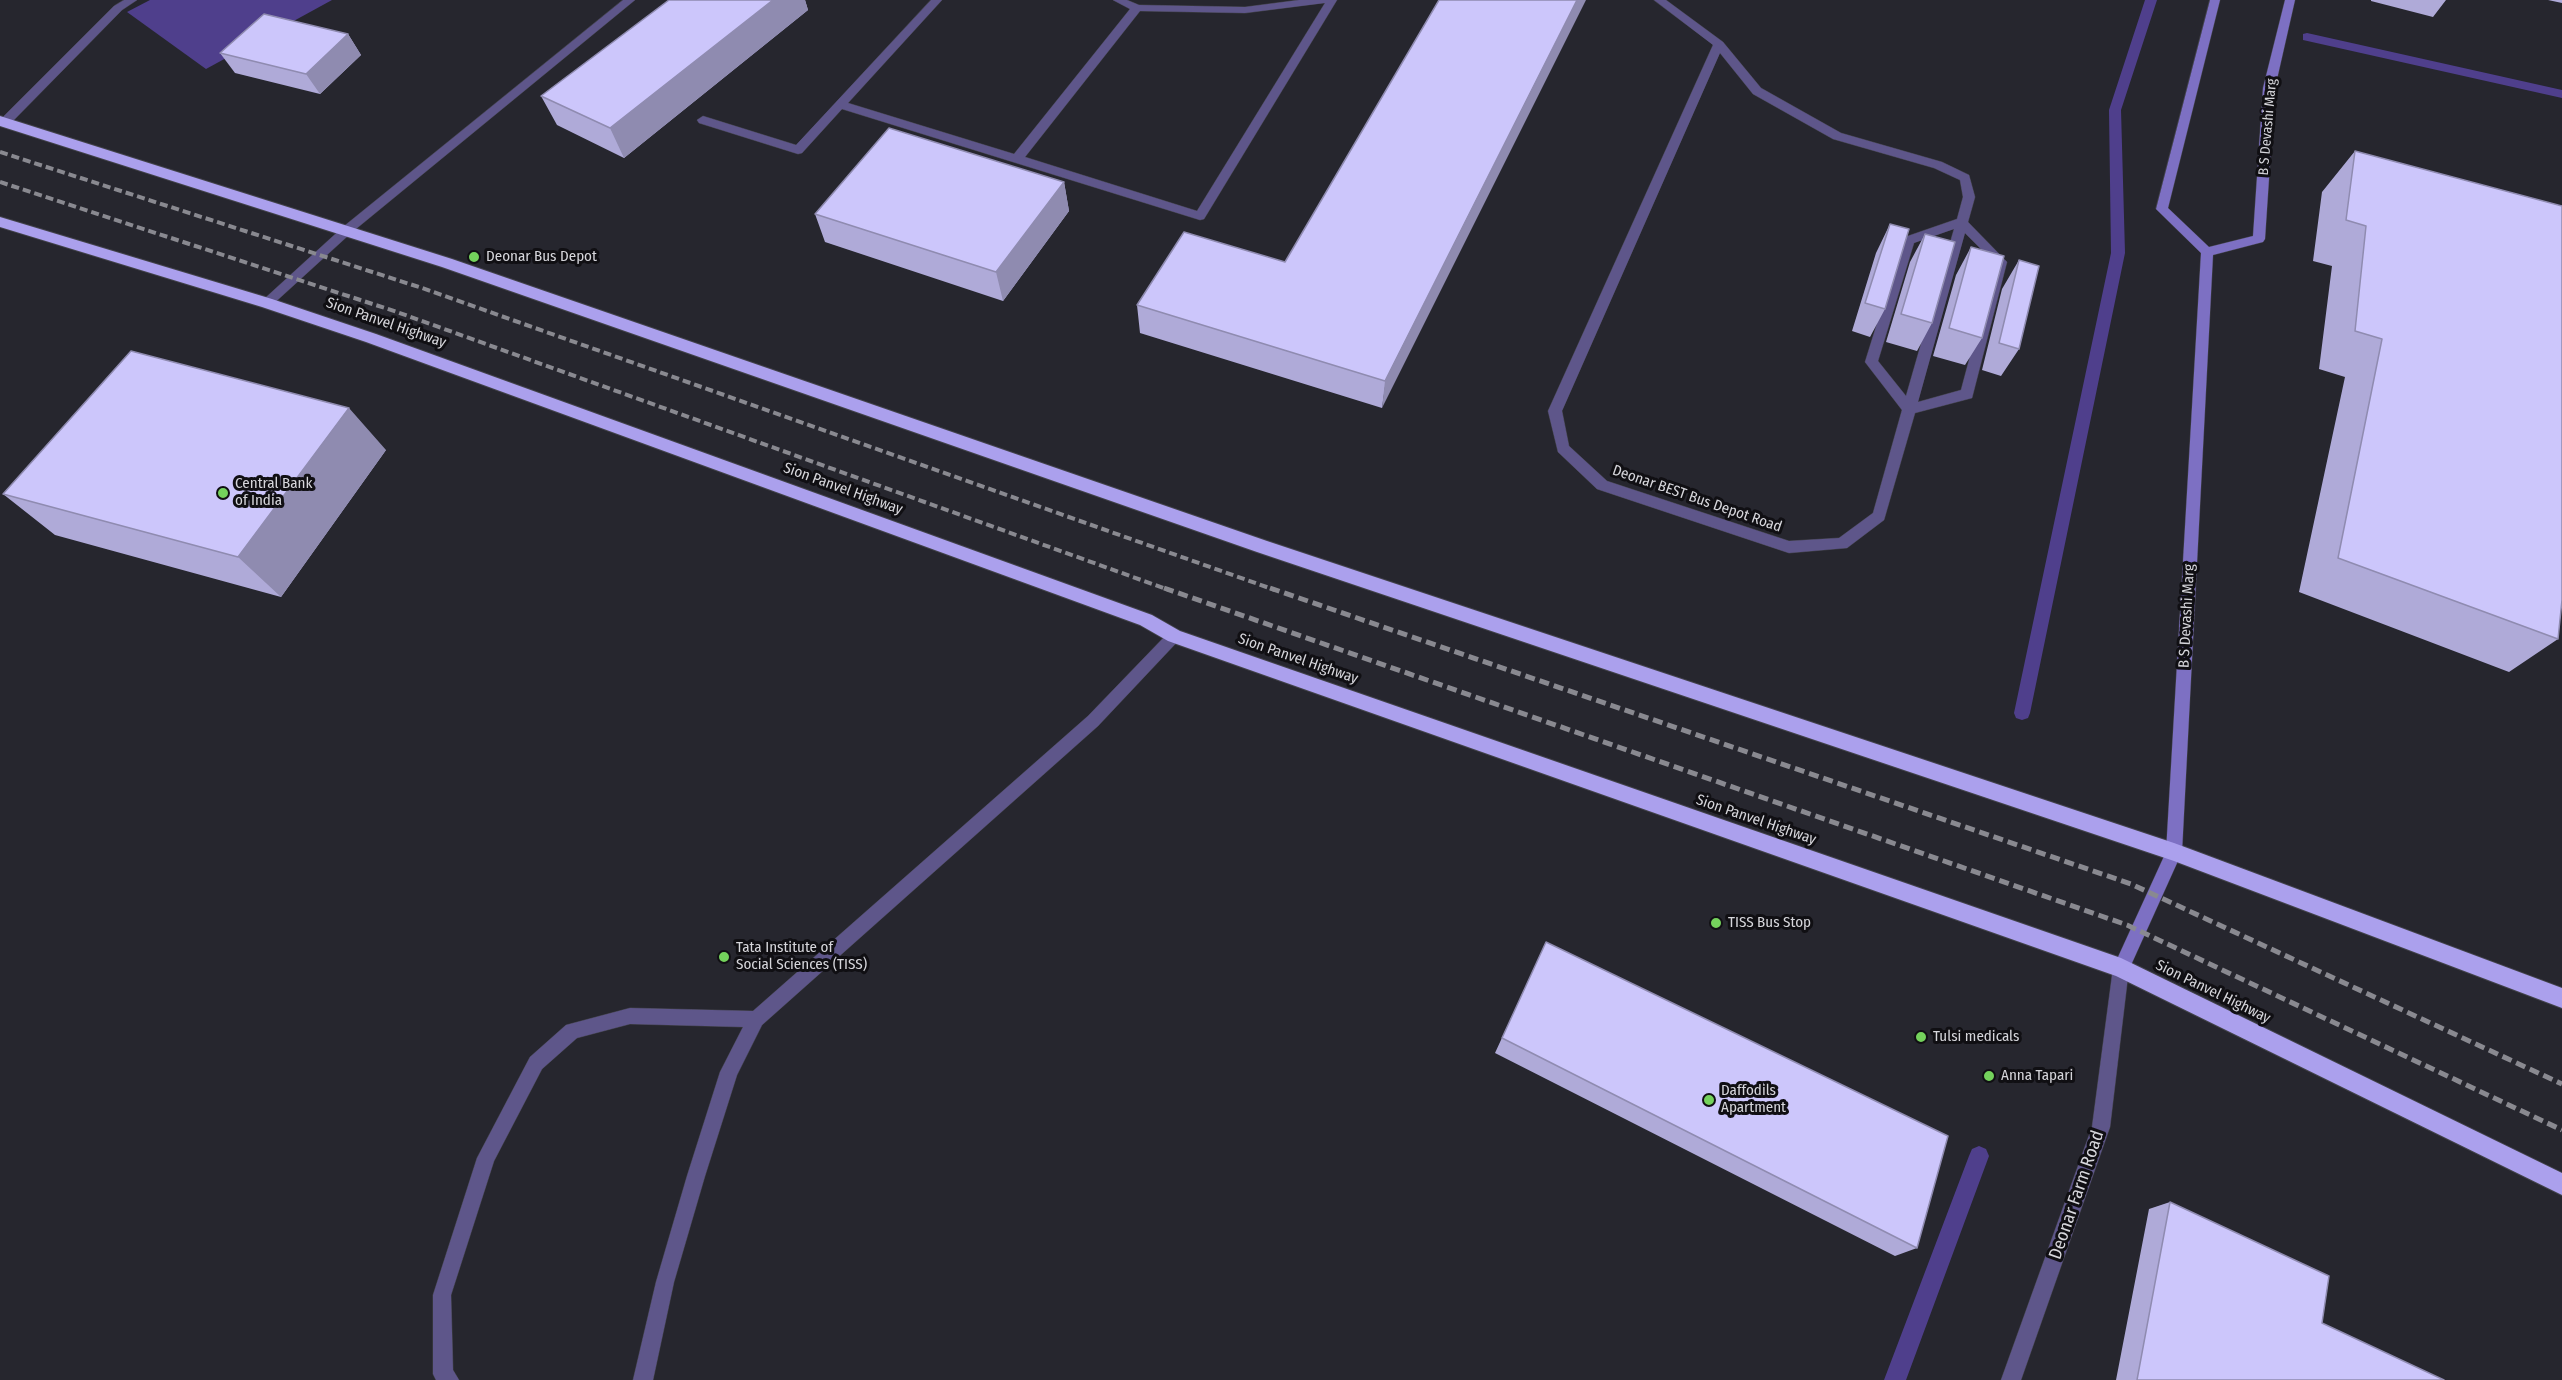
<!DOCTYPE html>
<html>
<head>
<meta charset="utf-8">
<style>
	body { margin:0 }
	canvas { display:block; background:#26262e }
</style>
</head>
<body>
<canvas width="2562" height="1380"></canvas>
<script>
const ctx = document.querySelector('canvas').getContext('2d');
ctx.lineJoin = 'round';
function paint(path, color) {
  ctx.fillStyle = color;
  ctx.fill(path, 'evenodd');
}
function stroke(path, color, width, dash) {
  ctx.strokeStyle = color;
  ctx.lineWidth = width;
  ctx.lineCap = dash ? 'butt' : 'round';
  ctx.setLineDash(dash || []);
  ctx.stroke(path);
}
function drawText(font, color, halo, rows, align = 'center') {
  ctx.font = font + ' "Fira Sans Condensed",sans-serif';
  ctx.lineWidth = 6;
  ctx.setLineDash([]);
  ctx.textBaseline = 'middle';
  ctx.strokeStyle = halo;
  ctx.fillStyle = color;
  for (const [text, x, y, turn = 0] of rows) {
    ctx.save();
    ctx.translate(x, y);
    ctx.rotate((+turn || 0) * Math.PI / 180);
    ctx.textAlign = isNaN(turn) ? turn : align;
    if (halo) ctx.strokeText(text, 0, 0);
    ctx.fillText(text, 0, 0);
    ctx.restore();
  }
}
paint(new Path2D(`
	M150,0H332L206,69L127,12Z`), '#4f3f8c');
paint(new Path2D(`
	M2145,0H2157L2121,110L2125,253L2030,713L2028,718L2022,720L2016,718L2014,713L2111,253L2109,110Z
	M2307,33L2562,90V98L2303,40V34Z
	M1979,1146L1986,1149L1989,1156L1906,1380H1884L1969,1156L1972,1149Z`), '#4f3f8c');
const lane = new Path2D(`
	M124,0H137L122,10L8,126H0V120L114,6Z
	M931,0H942L848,103L1014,154L1130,9L1113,0H1127L1139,5L1245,7L1299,0H1337L1204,219L1200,220L842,109L802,153L798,154L699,123L697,120L703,116L796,145ZM1325,3L1197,211L1025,157L1140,11L1245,13Z
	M1654,0H1666L1723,42L1761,88L1841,133L1942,162L1969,175L1975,197L1968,222L2007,262L1972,398L1915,413L1884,520L1847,548L1789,553L1597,489L1558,452L1548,411L1713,45ZM1720,53L1753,94L1833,139L1934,168L1960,180L1963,197L1957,219L1905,237L1903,240L1865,362L1902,410L1873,513L1839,538L1789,541L1607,481L1569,446L1562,411ZM1954,229L1906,396L1878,361L1914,243ZM1965,233L1995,263L1961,390L1918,402Z
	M1174,630L1179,632L1181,636L1179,640L1098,726L762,1025L737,1075L705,1176L674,1282L653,1380H633L656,1282L687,1176L720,1072L743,1027L630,1024L577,1038L542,1069L494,1161L451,1295L453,1370L459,1380H436L433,1374V1295L477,1158L530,1057L566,1025L630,1008L753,1011L1088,716L1169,632Z`);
const street = new Path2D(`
	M623,0H635L351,233L271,306H263L261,303L263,300L343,227Z
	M2121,960L2127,962L2129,968L2110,1127L2021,1380H2001L2092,1127L2113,968L2115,962Z`);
const secondary = new Path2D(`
	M2210,0H2220L2168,208L2209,247L2253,236L2263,88L2285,0H2295L2275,88L2265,239L2263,242L2213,255L2182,852L2127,974L2121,976L2115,974L2113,968L2166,852L2201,253L2156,209Z`);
const highway = new Path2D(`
	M0,116L452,259L1267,541L2174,843L2562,988V1008L2174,861L1257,552L442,267L0,126Z
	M0,217L272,299L376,334L1152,615L1180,631L2121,958L2562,1173V1195L2116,976L1168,641L1140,625L366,342L262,307L0,227Z`);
stroke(lane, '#42424a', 1);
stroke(street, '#42424a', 1);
stroke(secondary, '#42424a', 1);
stroke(highway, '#42424a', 2);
paint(lane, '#5e568a');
paint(street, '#5e568a');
paint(secondary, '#7d70c3');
paint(highway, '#aba0ed');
stroke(new Path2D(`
	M0,152L422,288L1275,590
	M0,182L397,312L1169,590`), '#898990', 4, [8, 4]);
stroke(new Path2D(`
	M1164,588L2127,925L2562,1130
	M1270,588L2131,884L2562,1084`), '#898990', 5, [10, 5]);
paint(new Path2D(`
	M669,0H805L808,10L624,158L557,125L541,96Z
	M1439,0L1382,408L1140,333L1137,305L1285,262Z
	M2371,0H2446L2433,17L2371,1Z
	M2548,0H2562V3Z
	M348,34L361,55L320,94L235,73L220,53Z
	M2355,151L2558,639L2509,672L2299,592L2345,377L2319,369L2332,266L2313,261L2322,192Z
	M1064,182L1069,211L1003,301L825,242L815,214Z
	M1890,224L1885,309L1870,337L1852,331L1876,253Z
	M1925,234L1932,323L1917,351L1886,342L1910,262Z
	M1971,247L1982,338L1965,365L1933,356L1956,275Z
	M2019,260V349L2001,376L1982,370L2002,289Z
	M386,450L281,597L55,535L3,494Z
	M1546,942L1917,1248L1895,1256L1495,1053Z
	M2170,1202L2322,1323L2444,1380H2116L2149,1209Z`), '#afaad8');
paint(new Path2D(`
	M773,0H805L808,10L624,158L610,128Z
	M1577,0H1586L1382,408L1385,381Z
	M348,34L361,55L320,94L306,74Z
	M1064,182L1069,211L1003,301L996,272Z
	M349,408L386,450L281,597L238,557Z`), '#8f8bb0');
const building = new Path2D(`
	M669,0H773L610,128L541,96Z
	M1439,0H1577L1385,381L1137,305L1184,232L1285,262Z
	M264,14L348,34L306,74L220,53Z
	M889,128L1064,182L996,272L815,214Z
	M2355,151L2562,206V600L2558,639L2338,558L2382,339L2355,331L2366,226L2346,220Z
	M1890,224L1909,229L1885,309L1865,303Z
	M1925,234L1955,242L1932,323L1901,314Z
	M1971,247L2004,256L1982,338L1949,328Z
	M2019,260L2039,266L2019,349L1999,343Z
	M131,351L349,408L238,557L3,494Z
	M1546,942L1948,1136L1917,1248L1502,1038Z
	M2170,1202L2329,1276L2322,1323L2444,1380H2137Z`);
paint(building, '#ccc6fb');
stroke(building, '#8f8bb0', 1.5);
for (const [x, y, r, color] of [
	[474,257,6,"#74d25c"],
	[223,493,6,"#74d25c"],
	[1716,923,6,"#74d25c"],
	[724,957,6,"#74d25c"],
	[1921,1037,6,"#74d25c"],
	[1989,1076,6,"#74d25c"],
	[1709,1100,6,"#74d25c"]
]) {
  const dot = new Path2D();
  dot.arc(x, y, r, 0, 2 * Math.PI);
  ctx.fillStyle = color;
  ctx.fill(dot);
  stroke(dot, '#100f13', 2);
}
drawText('14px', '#d6d6db', '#100f13', [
	["B S Devashi Marg",2268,127,-85]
]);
drawText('15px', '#d6d6db', '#100f13', [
	["Deonar Bus Depot",486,257],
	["Central Bank",235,484],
	["of India",235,501],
	["TISS Bus Stop",1728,923],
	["Tata Institute of",736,948],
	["Social Sciences (TISS)",736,965],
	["Tulsi medicals",1933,1037],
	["Anna Tapari",2001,1076],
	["Daffodils",1721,1091],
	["Apartment",1721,1108]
], 'left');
drawText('15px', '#d6d6db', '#100f13', [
	["Sion Panvel Highway",386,323,19],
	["Sion Panvel Highway",843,489,20],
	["Deonar BEST Bus Depot Road",1697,499,19],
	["B S Devashi Marg",2187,616,-87],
	["Sion Panvel Highway",1298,659,19],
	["Sion Panvel Highway",1756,820,19],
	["Sion Panvel Highway",2213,992,26]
]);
drawText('18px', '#d6d6db', '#100f13', [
	["Deonar Farm Road",2077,1195,-71]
]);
</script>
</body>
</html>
